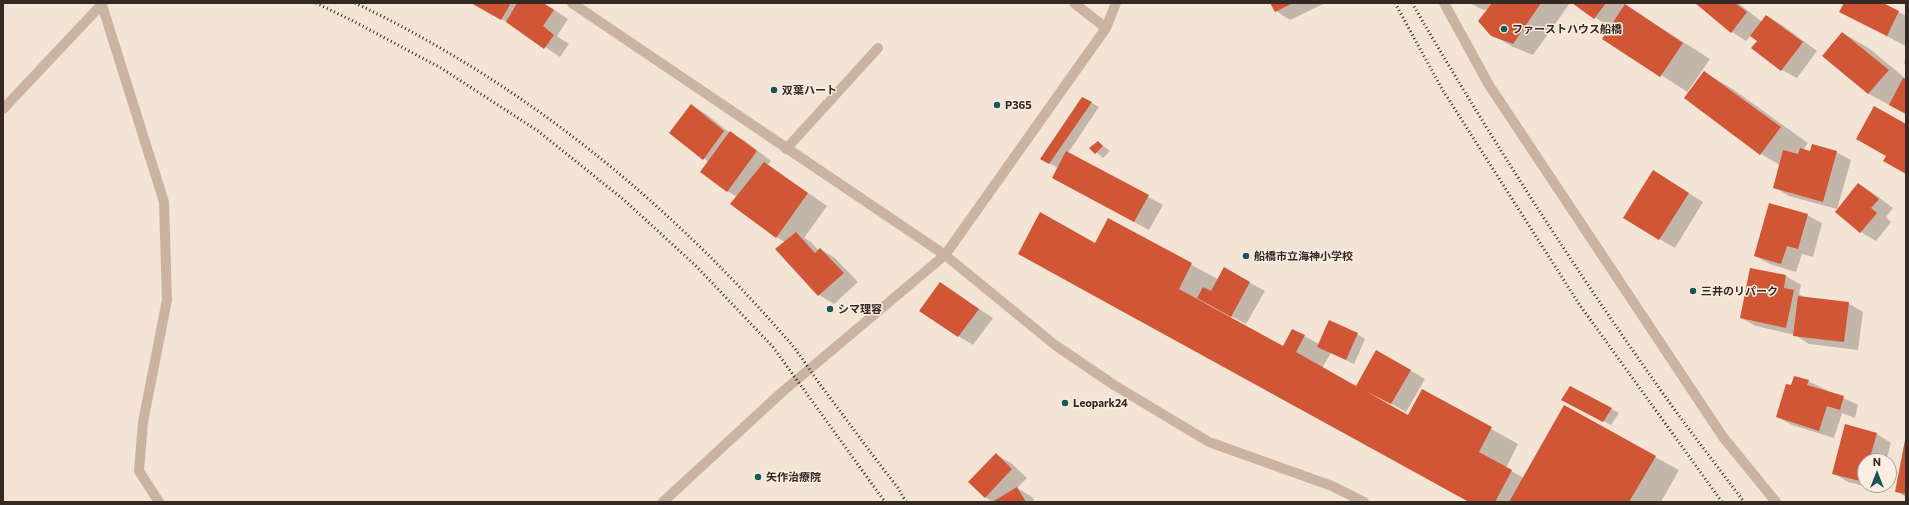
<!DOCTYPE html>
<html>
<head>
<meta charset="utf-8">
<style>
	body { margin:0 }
	#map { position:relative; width:1909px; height:505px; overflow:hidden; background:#f3e4d5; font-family:Commissioner,sans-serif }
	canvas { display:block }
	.frame { position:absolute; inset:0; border:4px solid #352924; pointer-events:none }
	.north { position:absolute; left:1857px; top:453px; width:40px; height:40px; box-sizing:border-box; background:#faeee2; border:1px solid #ab9f96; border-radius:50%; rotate:0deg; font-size:11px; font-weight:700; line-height:16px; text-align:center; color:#352924 }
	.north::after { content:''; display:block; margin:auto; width:14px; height:18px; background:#175759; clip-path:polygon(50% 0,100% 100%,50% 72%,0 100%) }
</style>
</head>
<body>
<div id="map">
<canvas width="1909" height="505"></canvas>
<div class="frame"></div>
<div class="north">N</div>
</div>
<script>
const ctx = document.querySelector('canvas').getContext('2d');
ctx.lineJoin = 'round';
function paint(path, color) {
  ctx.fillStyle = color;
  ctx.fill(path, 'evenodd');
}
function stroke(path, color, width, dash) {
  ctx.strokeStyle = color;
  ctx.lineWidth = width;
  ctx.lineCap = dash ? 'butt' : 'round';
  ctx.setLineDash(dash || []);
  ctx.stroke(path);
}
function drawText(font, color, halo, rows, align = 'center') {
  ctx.font = font + ' Commissioner,"Noto Sans JP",sans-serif';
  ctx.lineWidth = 3;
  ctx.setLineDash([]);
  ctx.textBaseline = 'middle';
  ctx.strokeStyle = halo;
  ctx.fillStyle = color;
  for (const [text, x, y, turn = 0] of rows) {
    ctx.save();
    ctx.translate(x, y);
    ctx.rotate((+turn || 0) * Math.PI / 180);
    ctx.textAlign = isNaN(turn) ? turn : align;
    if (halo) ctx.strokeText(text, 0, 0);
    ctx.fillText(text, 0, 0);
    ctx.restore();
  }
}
paint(new Path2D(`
	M472,3H544L568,19L557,36L569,44L560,57L514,26Z
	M1272,3H1325L1290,20L1276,11Z
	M1470,3H1570L1533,55L1513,47L1492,35L1489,9L1483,10Z
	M1574,3H1627L1625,5L1710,59L1688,91L1690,92L1704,72L1731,88L1808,143L1803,150L1811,152H1836L1851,160L1837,209L1789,196L1774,187L1780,165L1761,154L1685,98L1689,93L1603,38L1611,28Z
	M1696,3H1738L1762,22L1767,16L1782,25L1817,51L1797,78L1782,70L1759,41L1751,35L1746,41L1732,32Z
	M1841,3H1881L1906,16V46L1855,20Z
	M1843,33L1870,49L1906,79V114L1869,94L1823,56Z
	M1906,58V65L1904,63Z
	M1083,98L1099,107L1068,153L1163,205L1149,230L1068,186L1058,168L1049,163Z
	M691,105L706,114L730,133L745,141L771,161L768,165L827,206L804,238L811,242L819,251L820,249L835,258L858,282L834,304L819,295L777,249L785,242L776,237L737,197L727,191L709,162L671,133Z
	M1098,142L1110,151L1103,158L1091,148Z
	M1668,180L1703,202L1675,248L1624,218Z
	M1859,184L1873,193L1893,208L1886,217L1891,222L1876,241L1861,232L1836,212Z
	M1807,215L1822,223L1813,257L1802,254L1796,272L1770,264L1755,256Z
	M1109,219L1219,280L1225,269L1265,291L1246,324L1206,303L1205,305L1283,348L1293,330L1319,344L1357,334L1365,339L1354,364L1331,353L1322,368L1409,416L1423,391L1518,444L1506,468L1524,478L1655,457L1679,470L1661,502H1470L1095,244Z
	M1751,269L1786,276L1801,285L1799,294L1805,298L1848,303L1863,312L1858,350L1809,344L1795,335L1756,326L1741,318Z
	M940,283L993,318L973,345L958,336Z
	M1410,370L1425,379L1406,412L1373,393Z
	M1808,381L1858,405L1855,418L1842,413L1834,438L1792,425L1777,417L1792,386Z
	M1570,404L1611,409L1619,413L1611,425Z
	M1877,434L1891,443L1886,461H1865V485H1880L1879,490L1848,482L1833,473Z
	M1906,441V497L1896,491Z
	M996,455L1011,463L1027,478L1017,488L1032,497L1035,502H993L985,497Z`), '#0003');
paint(new Path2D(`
	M471,3H507L510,5L501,20Z
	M517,3H543L554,10L543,26L554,35L544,49L506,22Z
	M1270,3H1293L1275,12Z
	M1492,3H1541L1513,44L1491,36L1478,21Z
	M1572,3H1606L1594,19Z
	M1695,3H1735L1747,12L1731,33Z
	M1844,3H1883L1899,11L1887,36L1839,12Z
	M1625,4L1683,43L1660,77L1602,39Z
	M1766,15L1803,42L1781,71L1751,48L1757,41L1750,36Z
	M1842,32L1889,70L1868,94L1822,56Z
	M1704,71L1781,127L1760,155L1684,98Z
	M1903,78L1906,79V114L1889,105Z
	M1082,97L1092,102L1049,164L1040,159Z
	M691,104L724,131L703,160L669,133Z
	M1874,106L1906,124V174L1883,161L1886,156L1856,139Z
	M730,131L757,151L727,192L700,172Z
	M1098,141L1103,146L1095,154L1089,148Z
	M1812,144L1837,151L1823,202L1773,188L1783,150L1798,154L1800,148L1810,151Z
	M1066,151L1149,195L1134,222L1052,178Z
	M764,162L808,193L776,238L730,204Z
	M1653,170L1689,193L1659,240L1623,218Z
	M1858,183L1879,199L1871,208L1877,213L1860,233L1835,212Z
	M1769,203L1808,214L1798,249L1787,246L1781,264L1754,256Z
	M1040,212L1095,243L1108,218L1192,263L1179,289L1283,346L1292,329L1305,335L1296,352L1356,386L1376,350L1411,370L1391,404L1367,392L1408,415L1422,389L1492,427L1479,452L1512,470L1495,502H1469L1018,254Z
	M796,232L815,253L820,248L844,273L818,296L775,249Z
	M1224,267L1250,282L1231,317L1197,298L1203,287L1211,291Z
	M1750,268L1786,275L1784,288L1794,290L1786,328L1740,318Z
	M940,282L979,309L958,337L919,311Z
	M1798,296L1849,302L1844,342L1793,336Z
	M1329,320L1358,333L1346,360L1317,347Z
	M1794,376L1809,380L1807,385L1844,396L1840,410L1827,406L1819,431L1776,417L1786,384L1791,385Z
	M1570,386L1612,408L1603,422L1561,400Z
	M1564,405L1656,456L1629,502H1509Z
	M1845,424L1877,433L1869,461H1865L1864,482L1832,474Z
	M1905,440H1906V494L1895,492Z
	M996,453L1012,469L985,498L968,482Z
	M1017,487L1026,502H992Z`), '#d05636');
stroke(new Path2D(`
	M572,3L945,255L1055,345L1114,385L1209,442L1332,486L1364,502
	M1074,3L1106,28
	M1444,3L1489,85L1723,437L1776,502
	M102,5L164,202L167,300L143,422L139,471L159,502
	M3,109L103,3
	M786,149L878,48
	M663,502L781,393L945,255L1106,28L1116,3`), '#cbb3a1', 10);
stroke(new Path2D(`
	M316,3L355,22L441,68L538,131L623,199L696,266L773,347L885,502
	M355,3C521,82 665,199 785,337C800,353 811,373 825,391C849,423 873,456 898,488L906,502
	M1395,3L1442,89L1579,304L1722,502
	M1412,3C1488,134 1570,262 1657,385C1685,425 1715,463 1744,502`), '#352924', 3, [1, 3]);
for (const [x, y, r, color] of [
	[1504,29,4,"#175759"],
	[774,90,4,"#175759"],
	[997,105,4,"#175759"],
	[1246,256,4,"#175759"],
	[1693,291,4,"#175759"],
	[830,309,4,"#175759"],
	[1065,403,4,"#175759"],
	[758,477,4,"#175759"]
]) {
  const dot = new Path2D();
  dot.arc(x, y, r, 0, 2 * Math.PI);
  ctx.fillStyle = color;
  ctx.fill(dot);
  stroke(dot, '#faeee2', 1.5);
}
drawText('bold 11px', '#352924', '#faeee2', [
	["ファーストハウス船橋",1512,29],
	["双葉ハート",782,90],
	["P365",1005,105],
	["船橋市立海神小学校",1254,256],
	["三井のリパーク",1701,291],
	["シマ理容",838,309],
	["Leopark24",1073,403],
	["矢作治療院",766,477]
], 'left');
</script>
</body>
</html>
